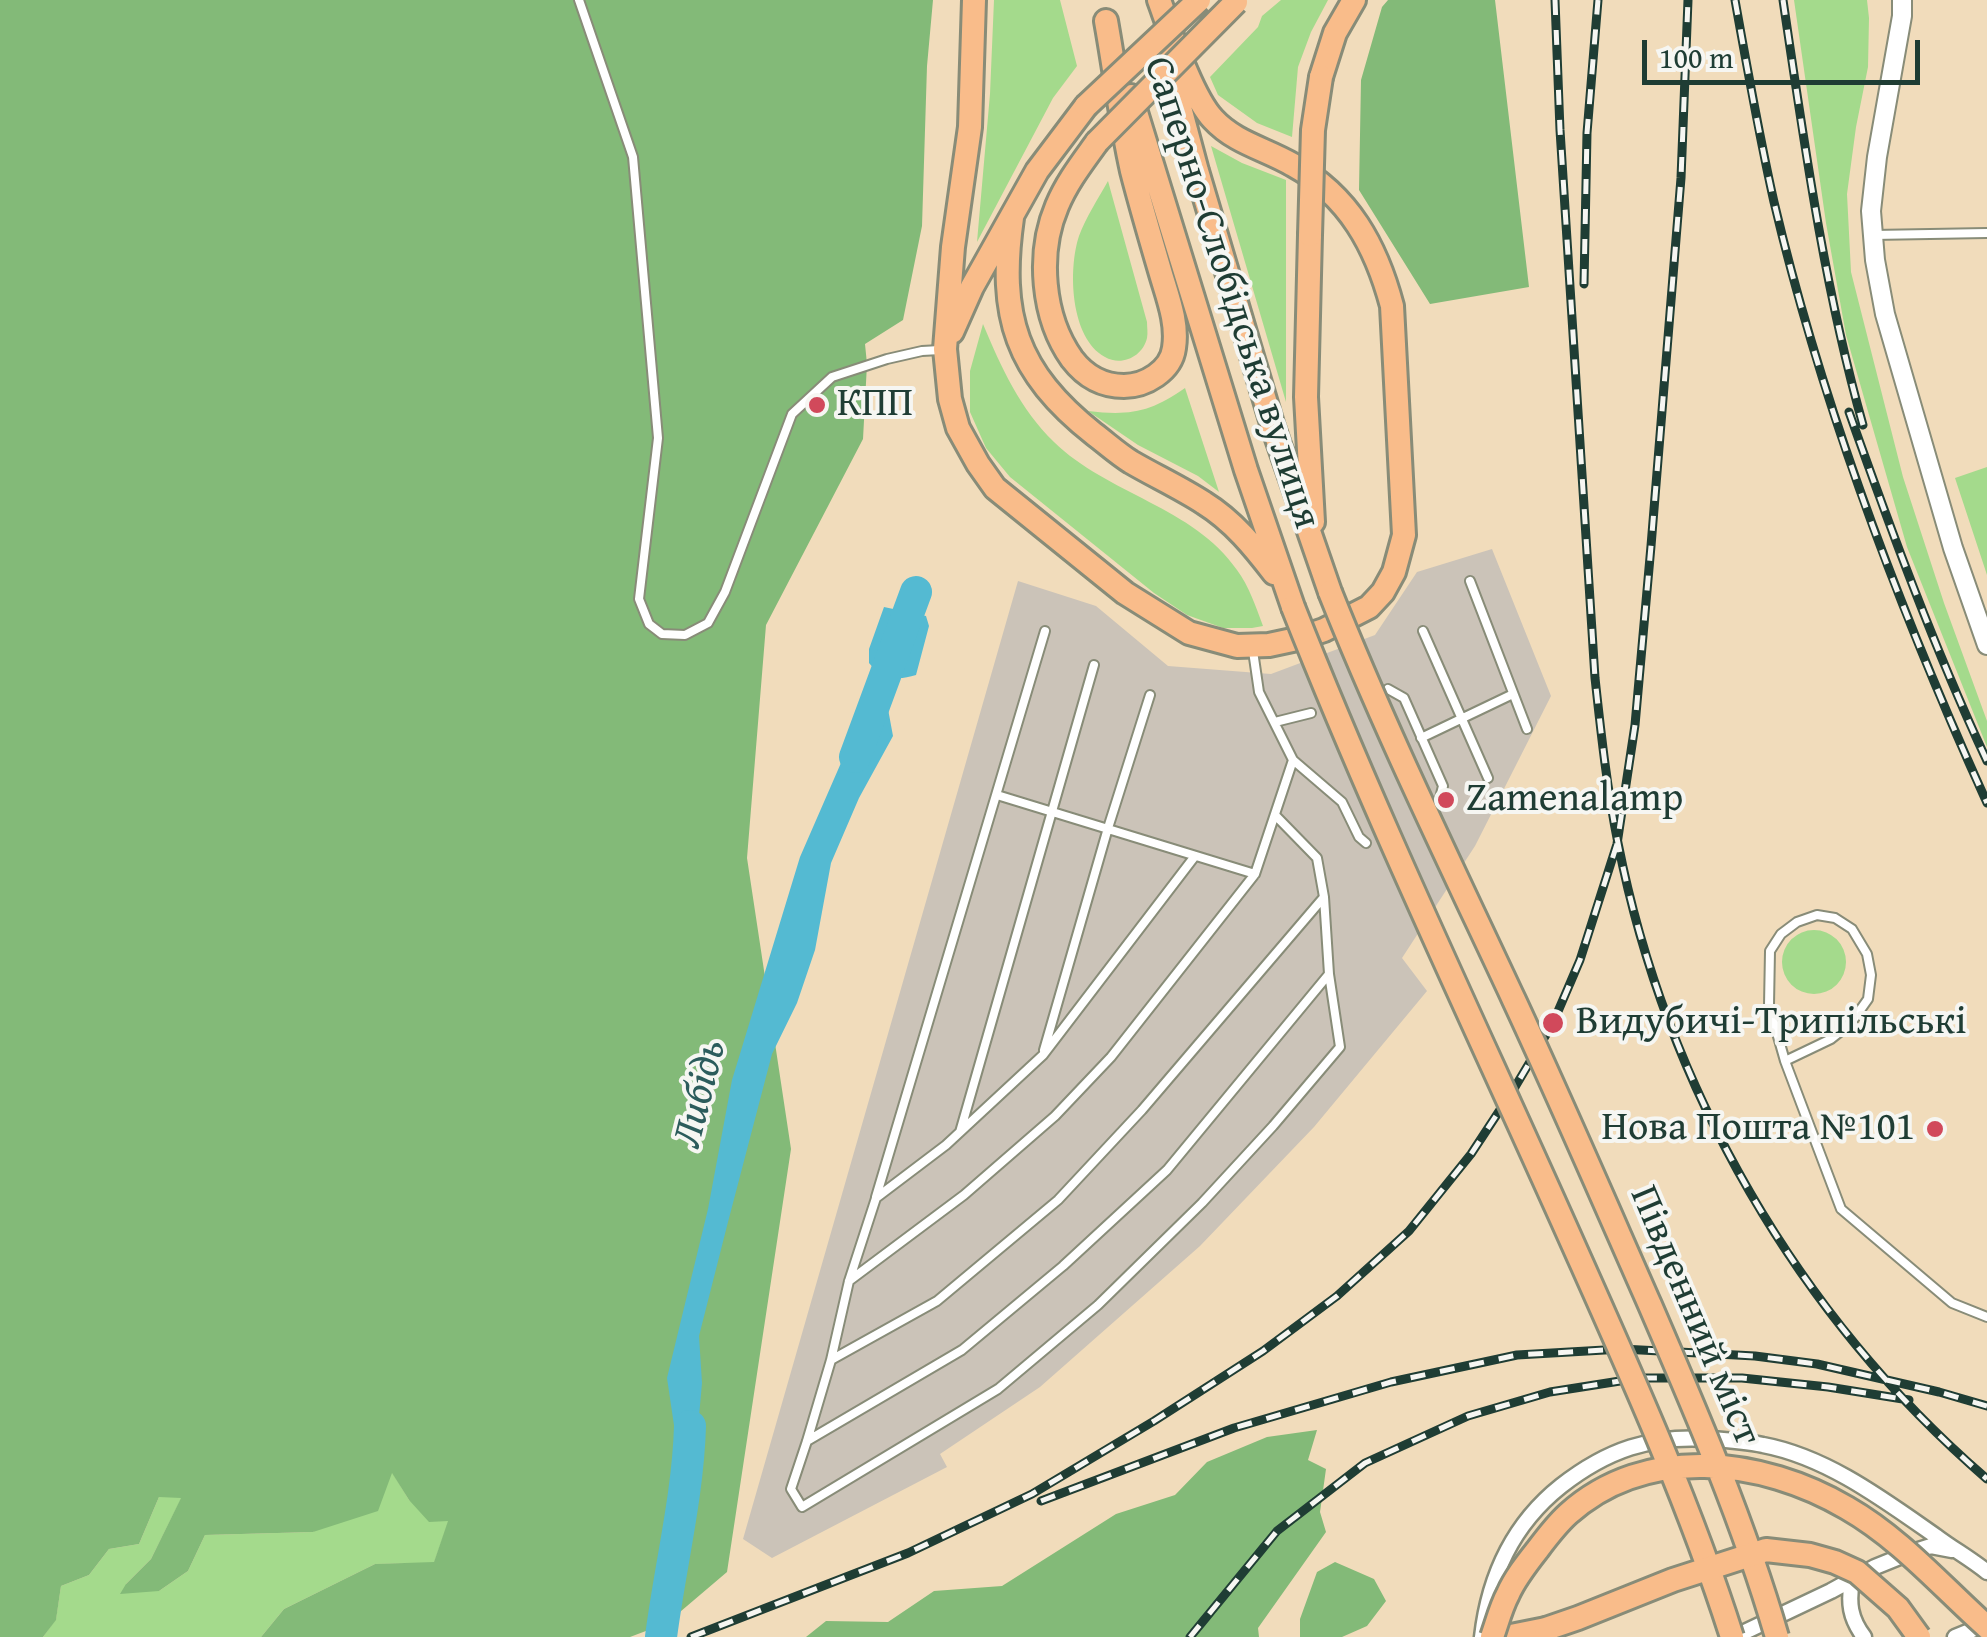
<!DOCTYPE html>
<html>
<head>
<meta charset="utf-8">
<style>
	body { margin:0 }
	#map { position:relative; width:1987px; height:1637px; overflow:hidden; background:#f1dcbb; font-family:"Gentium Book Plus",serif }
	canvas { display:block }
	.scale { position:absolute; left:1642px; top:40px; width:278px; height:45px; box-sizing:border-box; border:5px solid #1f3d34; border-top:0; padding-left:12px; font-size:30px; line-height:35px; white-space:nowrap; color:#1f3d34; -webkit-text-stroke:8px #f6f6f2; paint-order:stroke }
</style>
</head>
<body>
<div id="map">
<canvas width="1987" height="1637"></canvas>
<div class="scale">100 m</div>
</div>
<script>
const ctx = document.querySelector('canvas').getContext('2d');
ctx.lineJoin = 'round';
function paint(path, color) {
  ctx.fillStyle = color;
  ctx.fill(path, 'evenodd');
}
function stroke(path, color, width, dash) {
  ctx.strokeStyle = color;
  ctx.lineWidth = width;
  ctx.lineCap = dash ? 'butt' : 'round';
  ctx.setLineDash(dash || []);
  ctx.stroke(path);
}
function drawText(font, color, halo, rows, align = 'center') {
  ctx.font = font + ' "Gentium Book Plus",serif';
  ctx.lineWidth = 8;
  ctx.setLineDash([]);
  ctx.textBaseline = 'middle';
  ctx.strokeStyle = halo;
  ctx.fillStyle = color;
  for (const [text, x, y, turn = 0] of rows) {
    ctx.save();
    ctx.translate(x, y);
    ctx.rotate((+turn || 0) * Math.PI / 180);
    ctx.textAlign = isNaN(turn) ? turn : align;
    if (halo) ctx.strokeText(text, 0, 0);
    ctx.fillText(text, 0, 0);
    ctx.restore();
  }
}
paint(new Path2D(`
	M1492,549L1551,696L1475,846L1402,958L1427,991L1314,1127L1200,1246L1040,1387L940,1454L947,1467L772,1558L743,1539L1018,581L1096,606L1168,666L1271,674L1375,635L1417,572Z`), '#cbc3b8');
paint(new Path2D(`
	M994,0H1060L1077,66L1053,98L977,242L990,94Z
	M1281,0H1328L1311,32L1298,67L1292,137L1257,123L1218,95L1210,77L1258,27L1262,16Z
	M1794,0H1867L1869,18L1868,67L1856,127L1847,194L1851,272L1903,477L1944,603L1987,721V747L1907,547L1846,335L1826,223Z
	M1211,146L1242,163L1286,180V402Z
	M1108,181L1147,322C1147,327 1148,333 1147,338C1143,356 1122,367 1105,357C1070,338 1068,269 1079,236C1086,217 1098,199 1108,181Z
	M983,324C1001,367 1020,409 1054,442C1107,494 1194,507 1237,570C1249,586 1256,607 1263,626L1252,628H1223L1187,615L1154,593L1010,477L986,448L970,412V371Z
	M1185,388L1219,492L1198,476L1138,445L1088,411C1130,416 1151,412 1185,388Z
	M1987,467V575L1955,478Z
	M1782 962a32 32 0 1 1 64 0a32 32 0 1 1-64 0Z
	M392,1472L409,1500L449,1520L434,1563L375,1564L284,1609L261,1637H43L56,1619L61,1586L89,1575L109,1549L139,1544L159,1497H182L151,1559L126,1584L159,1591L188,1571L205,1535L313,1532Z`), '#a4da8c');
paint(new Path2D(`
	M0,0H933L927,66L922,226L903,320L865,344L867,364L863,439L766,625L747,858L791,1149L727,1572L667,1623L630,1637H261L284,1609L375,1564L434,1562L448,1521L429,1522L409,1500L392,1473L378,1511L313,1532L205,1535L188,1571L159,1591L120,1594L126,1584L151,1559L181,1498L159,1497L139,1544L109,1549L89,1575L61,1586L56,1620L43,1637H0Z
	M1388,0H1495L1529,287L1430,304L1359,190L1361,80L1382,7Z
	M1317,1430L1308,1460L1326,1469L1320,1512L1326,1532L1258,1628L1259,1637H806L826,1621L888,1622L934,1591L1002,1586L1116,1514L1175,1495L1207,1462L1267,1437Z
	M1335,1562L1374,1579L1386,1601L1367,1626L1342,1637H1300V1619L1317,1572Z`), '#83ba78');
paint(new Path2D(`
	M884,607L926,616L929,626L916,675C897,681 882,679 869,663V649Z
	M888,709L893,736L859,798L831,863L815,950L797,1003L772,1054L728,1222L699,1336L702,1383L694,1472L680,1466L667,1378L708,1209L732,1080L800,857L861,717Z`), '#54bad2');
stroke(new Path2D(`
	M855,757L916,592
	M661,1637C670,1567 688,1496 690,1426`), '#54bad2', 32);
const service = new Path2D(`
	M579,0L633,157L658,438L639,599L649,624L662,634L685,635L708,623L725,592L792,414L832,377L887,359L922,351L940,350
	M1873,235L1987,233
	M1470,581L1527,729
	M1423,631L1488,778
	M1253,651L1259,692L1293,760L1342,802L1359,837L1366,843
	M1388,689L1404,698L1443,786L1438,806
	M1275,722L1311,713
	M1421,738L1513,694
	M997,795L1255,874
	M1195,856L1043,1055L946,1145L876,1198L849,1281L831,1360L807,1441L791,1489L802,1507L998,1389L1098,1305L1202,1203L1273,1126L1340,1047L1329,974
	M1044,1050L1108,828L1150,695
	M1785,1061L1831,1039L1851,1023L1868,999L1871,975L1867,954L1852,929L1835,918L1817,915L1797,922L1781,934L1770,951L1769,1005L1785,1061L1841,1209L1952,1303L1987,1317
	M960,1132L1094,665
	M876,1197L1045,631
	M849,1281L964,1195L1055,1116L1111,1057L1255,874L1293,760
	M831,1360L937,1301L1058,1200L1142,1110L1324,897L1317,858L1275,815
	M807,1441L962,1350L1063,1266L1167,1170L1329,974L1324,897`);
const minor = new Path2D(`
	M1852,1580C1848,1603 1850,1618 1864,1637
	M1482,1637C1489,1576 1512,1525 1561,1486C1607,1450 1651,1435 1709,1439C1727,1440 1745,1441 1763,1445C1827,1457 1884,1500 1937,1537C1953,1549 1971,1559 1987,1572
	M1734,1637L1831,1591L1875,1567L1912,1552L1931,1546L1952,1550
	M1955,1637L1987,1624`);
const tertiary = new Path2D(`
	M1902,0V16L1877,157L1871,211L1875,260L1885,314L1953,548L1987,645`);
const primary = new Path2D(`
	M974,0L970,127L953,247L945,349L950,399L958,428L978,464L995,488L1125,593L1189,633L1237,646L1269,645L1297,639L1324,630L1369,607L1383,592L1394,572L1404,535L1392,306C1376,246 1349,196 1293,165C1266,149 1235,143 1213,119C1192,97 1170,30 1159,0
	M1166,55L1197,171L1273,427L1330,592
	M1321,77L1335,33L1354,0
	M1131,96L1246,470L1293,607
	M1097,142C1082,163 1067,182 1057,206C1037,253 1042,317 1072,359C1085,376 1102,386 1124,386C1145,386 1171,371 1174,348C1178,323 1168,298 1161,274C1151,240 1141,206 1132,171C1121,122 1115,71 1106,21
	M1012,218C998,316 1016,372 1094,434C1106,443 1118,454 1131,462C1155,476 1181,488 1204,503C1233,521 1254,547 1274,573
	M1310,235L1306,397L1313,522
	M952,332L972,287L1037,171L1086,106`);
const trunk = new Path2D(`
	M1506,1637L1546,1629`);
stroke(service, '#888c78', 12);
stroke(minor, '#888c78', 19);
stroke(tertiary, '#888c78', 22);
stroke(primary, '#888c78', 28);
stroke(trunk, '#888c78', 28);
stroke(service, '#fff', 8);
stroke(minor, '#fff', 14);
stroke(tertiary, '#fff', 18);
stroke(primary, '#f9bc8a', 22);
stroke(trunk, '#f9bc8a', 22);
const rail = new Path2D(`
	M1555,0L1560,130L1595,678C1601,733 1607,789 1618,843C1666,1088 1798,1316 1987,1479
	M1735,0C1747,67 1759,135 1774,202C1823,409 1899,609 1987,803
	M1783,0C1804,142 1824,287 1863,425
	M1584,284L1587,133L1598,0
	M1849,412C1891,530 1934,648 1987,761
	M1041,1501L1234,1428L1391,1382L1517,1355L1622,1349L1755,1356L1817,1364L1939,1392L1987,1406
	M691,1637L908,1553L1032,1494L1154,1421L1263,1351L1337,1296L1409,1231L1471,1154L1515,1087L1553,1023L1580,960L1617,844L1635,725L1651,546L1681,178L1688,0
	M1190,1637L1277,1531L1365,1463L1468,1416L1550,1392L1639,1378H1742L1828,1387L1909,1400`);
stroke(rail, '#1f3d34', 9);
stroke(rail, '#f6f6f2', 5, [15]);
const primaryBridge = new Path2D(`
	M1086,106L1199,0
	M1097,142L1236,2
	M1310,235L1313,130L1321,77
	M1330,592C1385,730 1451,865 1514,1000C1561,1101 1605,1203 1650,1305C1697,1414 1744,1523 1777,1637
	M1293,607C1378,823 1479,1033 1573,1244C1631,1374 1689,1502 1732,1637
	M1492,1637C1497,1623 1501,1607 1508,1594C1515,1578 1527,1563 1538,1549C1547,1537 1556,1525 1568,1514C1646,1444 1762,1458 1847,1508C1901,1539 1941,1586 1987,1627`);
const trunkBridge = new Path2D(`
	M1546,1629L1578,1618L1673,1580L1766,1550L1810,1555L1835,1562L1857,1572L1898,1608L1919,1637`);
stroke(primaryBridge, '#888c78', 28, []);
stroke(trunkBridge, '#888c78', 28, []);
stroke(primaryBridge, '#f9bc8a', 22);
stroke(trunkBridge, '#f9bc8a', 22);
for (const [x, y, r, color] of [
	[817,405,10,"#d1495b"],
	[1446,800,10,"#d1495b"],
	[1553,1023,12,"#d1495b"],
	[1935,1129,10,"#d1495b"]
]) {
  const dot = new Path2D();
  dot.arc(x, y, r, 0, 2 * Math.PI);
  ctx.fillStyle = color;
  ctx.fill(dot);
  stroke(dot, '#f6f6f2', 4);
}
drawText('40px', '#1f3d34', '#f6f6f2', [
	["Саперно-Слобідська вулиця",1231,293,72],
	["Південний міст",1694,1316,67]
]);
drawText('40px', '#1f3d34', '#f6f6f2', [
	["КПП",837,405],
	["Zamenalamp",1466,800],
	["Видубичі-Трипільські",1576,1023],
	["Нова Пошта №101",1915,1129,"right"]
], 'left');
drawText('italic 42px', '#2c5c5c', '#f6f6f2', [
	["Либідь",701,1094,-76]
]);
</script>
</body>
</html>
